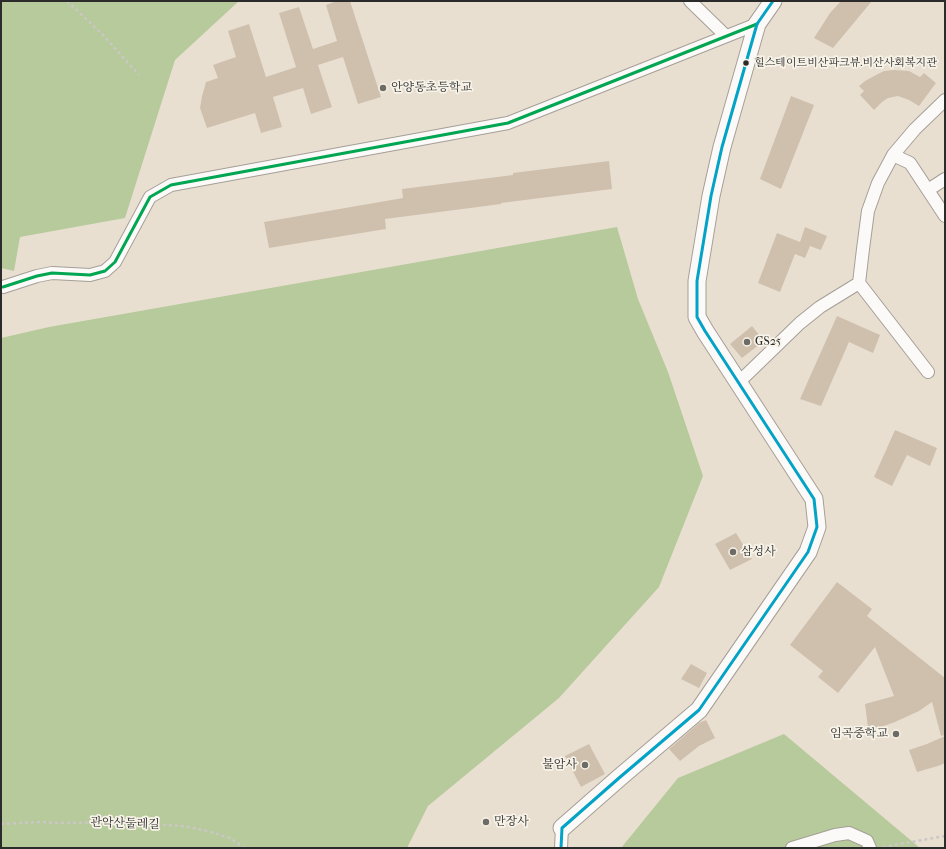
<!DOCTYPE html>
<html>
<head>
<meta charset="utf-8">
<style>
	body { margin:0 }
	#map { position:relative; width:946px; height:849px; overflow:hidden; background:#e9dfd1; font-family:"IM FELL French Canon",serif }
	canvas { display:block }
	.frame { position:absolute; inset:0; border:2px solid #2b2b2b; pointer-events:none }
</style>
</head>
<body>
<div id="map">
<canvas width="946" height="849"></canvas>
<div class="frame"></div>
</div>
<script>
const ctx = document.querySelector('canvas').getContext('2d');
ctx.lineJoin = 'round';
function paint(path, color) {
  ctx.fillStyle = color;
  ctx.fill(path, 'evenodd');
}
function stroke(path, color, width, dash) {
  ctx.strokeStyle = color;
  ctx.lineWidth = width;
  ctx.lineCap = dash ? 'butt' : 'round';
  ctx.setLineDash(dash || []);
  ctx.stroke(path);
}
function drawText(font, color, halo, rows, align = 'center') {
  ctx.font = font + ' "IM FELL French Canon","Noto Serif KR",serif';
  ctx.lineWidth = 3.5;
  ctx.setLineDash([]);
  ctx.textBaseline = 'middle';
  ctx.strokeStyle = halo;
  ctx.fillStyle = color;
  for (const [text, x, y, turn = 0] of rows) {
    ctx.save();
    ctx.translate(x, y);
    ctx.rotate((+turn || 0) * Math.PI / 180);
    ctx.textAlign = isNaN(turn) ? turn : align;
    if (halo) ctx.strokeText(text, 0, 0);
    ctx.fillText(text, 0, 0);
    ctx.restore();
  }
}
paint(new Path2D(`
	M1,1H239L175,60L125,218L20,237L14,271L1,268Z
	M617,227L638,299L668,372L703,476L659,587L559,698L428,806L407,848H1V338L49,327Z
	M784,734L920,848H621L678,778Z`), '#b6ca9b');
paint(new Path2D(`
	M337,1H350L381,97L358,104L343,57L318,65L332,107L311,114L303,88L273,97L282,127L261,133L255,113L207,128L200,108L202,96L206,82L218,78L213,65L236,57L228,31L249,24L266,77L296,67L279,13L299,7L313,49L337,41L326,5Z
	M841,1H872L833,48L814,38L830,13Z
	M894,70L909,71L920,77L924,73L936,83L919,106L909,100L898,96L888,98L882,102L874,110L860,95L864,91L859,86L865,81L876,75L884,71Z
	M791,96L814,105L781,189L760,179Z
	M609,161L612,189L501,203V204L385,219L386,229L269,248L264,222L403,198L402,189L513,175V173Z
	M805,227L827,236L821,250L810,246L805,258L795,254L780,292L758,283L777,233L800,242Z
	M837,316L880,335L873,353L849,342L821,406L800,399Z
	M752,326L764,341L742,358L730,344Z
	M895,430L937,448L930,466L907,455L892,486L874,477Z
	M736,533L752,559L730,570L715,544Z
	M837,582L872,609L867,616L945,678V735L941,736L932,702L919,711L895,722L884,726L868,728L865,704L894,696L875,647L838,693L818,677L823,671L790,645Z
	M691,664L707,673L699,688L681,679Z
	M706,720L715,738L699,746L680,761L669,749L699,723Z
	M945,736V763L938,766L917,772L909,750L927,744Z
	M589,744L605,774L581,787L565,756Z`), '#cfc0ae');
const street = new Path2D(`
	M690,1L726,36
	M893,155L910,163L945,216
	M928,190L945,179
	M859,283L928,372
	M3,287L37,276L52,273L90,275L105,271L115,262L150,197L171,185L508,123L757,24
	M738,383L800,323L820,307L859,283L863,249L868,211L878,183L893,155L915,129L945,100
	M561,848L562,828
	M792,848L835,835L849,833L867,841L870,848`);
const secondary = new Path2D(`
	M562,828L619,778L699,710L808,552L817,527L814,499L705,331L697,317V281L711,196L722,147L757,24L773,1`);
stroke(street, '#a49f97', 14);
stroke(secondary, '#a49f97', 19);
stroke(new Path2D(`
	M67,1L103,35L139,75
	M1,824L40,822L62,823L109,822L183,826L208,831L230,838L245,848
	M883,847L945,836`), '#cac7c4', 2.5, [3, 3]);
stroke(street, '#fcfaf8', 12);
stroke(secondary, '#fcfaf8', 17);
stroke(new Path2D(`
	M3,287L37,276L52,273L90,275L105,271L115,262L150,197L171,185L508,123L757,24`), '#00a651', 3);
stroke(new Path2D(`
	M561,848L562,828L619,778L699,710L808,552L817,527L814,499L705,331L697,317V281L711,196L722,147L757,24L773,1`), '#02a3c6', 3);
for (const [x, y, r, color] of [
	[746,63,3.5,"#2b2b2b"],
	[383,88,4,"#6e6a65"],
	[747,342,4,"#6e6a65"],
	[733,552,4,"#6e6a65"],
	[896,734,4,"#6e6a65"],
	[585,765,4,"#6e6a65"],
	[486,822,4,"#6e6a65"]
]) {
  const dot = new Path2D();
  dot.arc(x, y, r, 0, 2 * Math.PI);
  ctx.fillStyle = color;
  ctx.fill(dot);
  stroke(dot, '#f7f3e8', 1.5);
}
drawText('11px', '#2b2b2b', '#f7f3e8', [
	["힐스테이트비산파크뷰.비산사회복지관",754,63]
], 'left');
drawText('12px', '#2b2b2b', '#f7f3e8', [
	["안양동초등학교",391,88],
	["GS25",755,342],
	["삼성사",741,552],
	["임곡중학교",888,734,"right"],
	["불암사",577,765,"right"],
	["만장사",494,822]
], 'left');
drawText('12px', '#2b2b2b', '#f7f3e8', [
	["관악산둘레길",125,824,2]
]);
</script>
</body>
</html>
